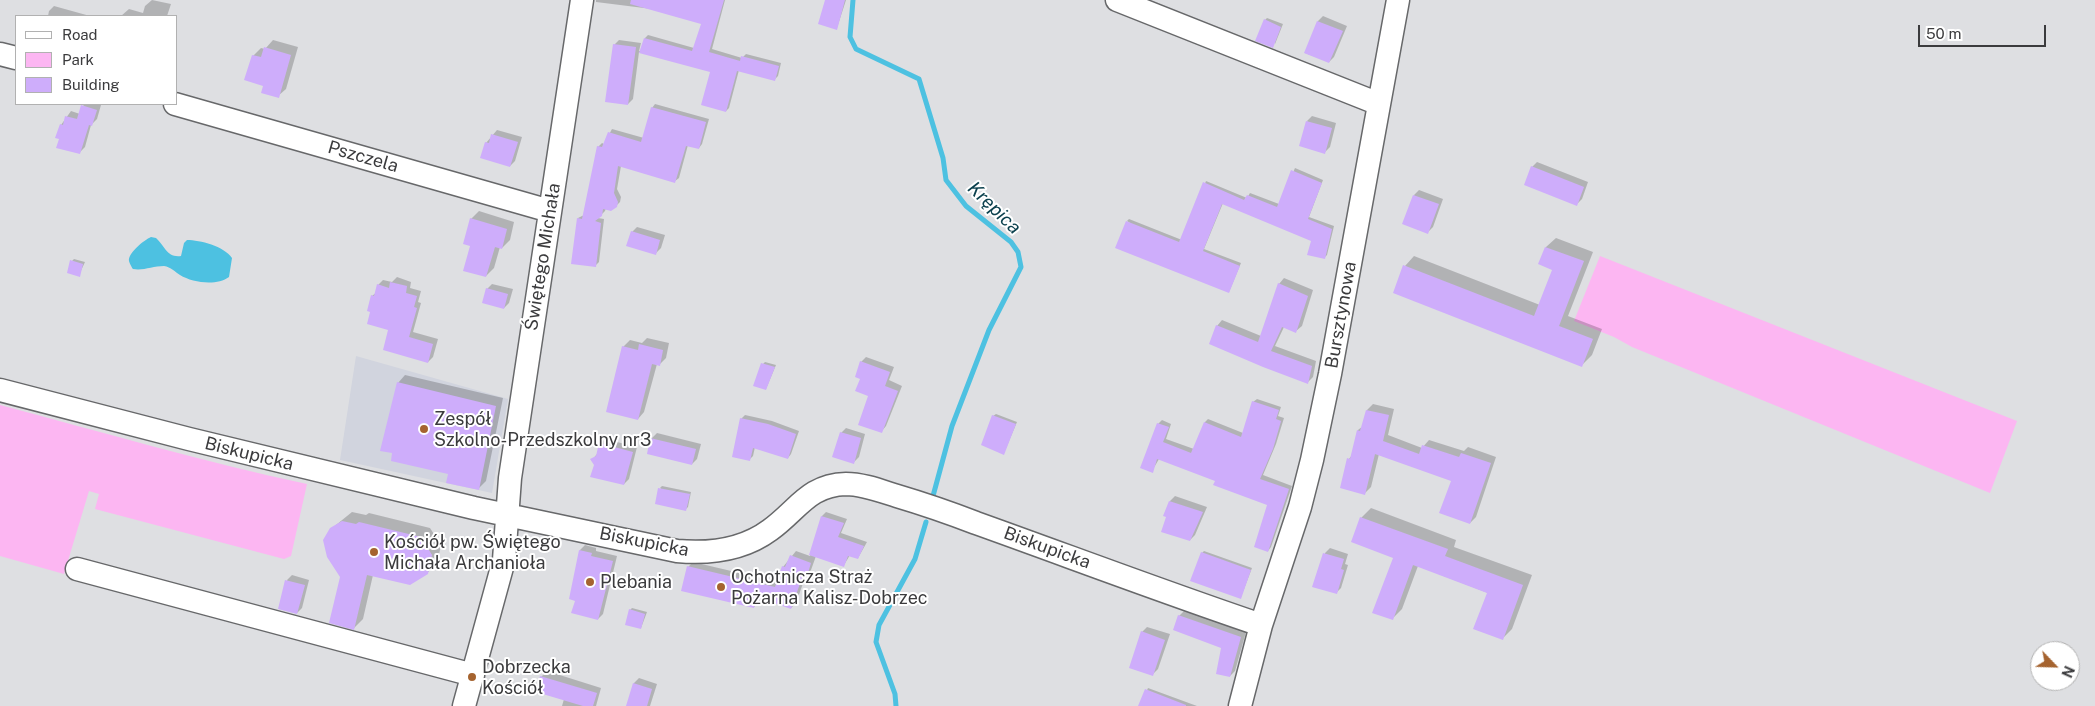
<!DOCTYPE html>
<html>
<head>
<meta charset="utf-8">
<style>
	body { margin:0 }
	#map { position:relative; width:2095px; height:706px; overflow:hidden; background:#dedfe2; font-family:"Public Sans",sans-serif }
	canvas { display:block }
	.legend { position:absolute; left:15px; top:15px; width:162px; height:90px; box-sizing:border-box; background:#fff; border:1px solid #b1b1b1; margin:0; padding:6px 9px; list-style:none; font-size:15px; color:#3b3b3d }
	.legend li { display:flex; align-items:center; gap:10px; height:25px }
	.legend b { width:25px; border:1px solid #b1b1b1 }
	.north { position:absolute; left:2030px; top:641px; width:50px; height:50px; box-sizing:border-box; background:#fff; border:1px solid #b1b1b1; border-radius:50%; rotate:114deg; font-size:14px; font-weight:700; line-height:20px; text-align:center; color:#3b3b3d }
	.north::after { content:''; display:block; margin:auto; width:18px; height:22px; background:#a5632f; clip-path:polygon(50% 0,100% 100%,50% 72%,0 100%) }
	.scale { position:absolute; left:1918px; top:25px; width:128px; height:22px; box-sizing:border-box; border:2px solid #3b3b3d; border-top:0; padding-left:6px; font-size:15px; line-height:18px; white-space:nowrap; color:#3b3b3d; -webkit-text-stroke:4px #fff; paint-order:stroke }
</style>
</head>
<body>
<div id="map">
<canvas width="2095" height="706"></canvas>
<ul class="legend">
<li><b style="height:6px;background:#fff"></b>Road</li>
<li><b style="height:14px;background:#fcb6f2"></b>Park</li>
<li><b style="height:14px;background:#ceadfb"></b>Building</li>
</ul>
<div class="north">N</div>
<div class="scale">50 m</div>
</div>
<script>
const ctx = document.querySelector('canvas').getContext('2d');
ctx.lineJoin = 'round';
function paint(path, color) {
  ctx.fillStyle = color;
  ctx.fill(path, 'evenodd');
}
function stroke(path, color, width, dash) {
  ctx.strokeStyle = color;
  ctx.lineWidth = width;
  ctx.lineCap = dash ? 'butt' : 'round';
  ctx.setLineDash(dash || []);
  ctx.stroke(path);
}
function drawText(font, color, halo, rows, align = 'center') {
  ctx.font = font + ' "Public Sans",sans-serif';
  ctx.lineWidth = 4;
  ctx.setLineDash([]);
  ctx.textBaseline = 'middle';
  ctx.strokeStyle = halo;
  ctx.fillStyle = color;
  for (const [text, x, y, turn = 0] of rows) {
    ctx.save();
    ctx.translate(x, y);
    ctx.rotate((+turn || 0) * Math.PI / 180);
    ctx.textAlign = isNaN(turn) ? turn : align;
    if (halo) ctx.strokeText(text, 0, 0);
    ctx.fillText(text, 0, 0);
    ctx.restore();
  }
}
paint(new Path2D(`
	M356,356L508,399L492,493L340,460Z`), '#d1d4de');
paint(new Path2D(`
	M1600,256L2017,421L1990,493L1632,347L1614,337L1574,321Z
	M0,405C102,432 204,462 307,484L291,556L284,559L95,509L99,494L89,491L64,574L0,556Z`), '#fcb6f2');
paint(new Path2D(`
	M151,237L156,238C165,246 167,258 181,256L184,243L187,240C200,240 224,246 232,258L229,277C217,286 193,283 180,275C175,272 171,267 164,266C153,266 143,271 133,269C132,268 129,262 129,261C128,253 144,240 151,237Z`), '#4dc1e1');
paint(new Path2D(`
	M152,0L171,4L167,16H121L129,9L143,13L145,6Z
	M596,0H725L712,49L742,58L746,54L781,63L778,76L775,79L739,70L729,108L726,111L711,71L639,52L633,99L628,104L614,45L619,40L641,43L639,51H641L645,38L648,35L694,48L703,23L652,9L596,2Z
	M826,0H846L837,28Z
	M54,6L90,16H48L49,11Z
	M1323,16L1347,26L1334,57L1329,62L1305,53L1318,21Z
	M1267,18L1283,24L1275,44L1265,20Z
	M273,40L298,47L286,89L278,96L265,85L253,56L261,48L265,49Z
	M84,104L101,105L97,119L91,125L85,147L80,152L60,138L61,125L71,111L80,114Z
	M655,104L709,119L702,144L699,148L688,145L679,178L675,181L621,166L617,189L621,197L620,202L616,206L606,208L605,211L598,218L604,219L599,262L595,266L578,218L584,215L598,147L602,143L604,144L612,129L644,138L652,108Z
	M1312,116L1336,123L1330,147L1325,152L1307,121Z
	M497,130L522,137L515,161L510,166L486,143Z
	M1537,162L1588,182L1582,199L1577,204L1532,167Z
	M1295,168L1323,180L1309,217L1334,226L1327,255L1325,257L1313,241L1223,203L1204,249L1241,263L1229,292L1127,221L1129,219L1182,240L1206,181L1247,198L1250,193L1279,204Z
	M1419,190L1443,199L1433,227L1428,232L1414,195Z
	M479,211L514,222L510,240L502,248L500,247L494,268L486,276L472,245L471,219Z
	M637,227L665,235L661,248L656,253L632,232Z
	M1556,238L1593,252L1568,316L1602,329L1592,355L1582,365L1405,266L1414,256L1540,305L1554,269L1540,263L1546,247Z
	M74,259L85,262L79,275L72,261Z
	M397,277L411,282L410,288L421,291L418,302L421,303L413,332L438,339L433,357L428,362L371,311L372,296L377,292L378,285L383,280L392,282Z
	M1284,278L1313,290L1302,326L1296,331L1284,327L1275,346L1316,361L1313,377L1308,382L1217,326L1222,320L1261,336L1279,284Z
	M492,284L513,289L509,303L504,308L487,289Z
	M647,338L669,343L666,358L659,365L657,364L644,412L638,419L623,347L630,340L642,343Z
	M866,357L894,367L889,380L902,386L886,426L881,432L870,395L862,378L861,362Z
	M765,362L776,365L766,389L763,364Z
	M405,375L503,398L486,481L478,489L450,473L398,383Z
	M1257,399L1281,407L1278,416L1284,418L1276,444L1263,475L1292,486L1271,547L1268,551L1269,504L1216,480L1159,459L1152,471L1158,424L1162,420L1171,424L1166,439L1194,449L1205,422L1208,419L1243,433L1253,402Z
	M1373,404L1394,409L1388,435L1422,448L1429,440L1464,451L1468,447L1496,457L1476,517L1470,523L1452,480L1379,454L1371,487L1365,493L1349,459L1352,455L1358,430L1363,426L1367,410Z
	M996,414L1017,422L1004,453L993,416Z
	M745,415L772,421L799,431L791,454L788,458L755,447L753,456L749,460L741,419Z
	M846,428L865,434L859,457L854,462L841,433Z
	M657,433L701,444L697,459L692,464L648,453L652,438Z
	M605,439L637,447L629,479L624,484L595,464L592,460L597,454L600,444Z
	M662,486L691,492L688,507L686,509L660,488Z
	M1175,496L1207,507L1195,535L1190,540L1168,516L1170,501Z
	M1371,508L1456,540L1454,547L1532,575L1512,629L1502,639L1488,593L1418,566L1402,609L1392,619L1394,557L1361,518Z
	M352,512L366,515L369,513L430,528L441,545L437,564L427,573L373,575L363,619L354,628L331,529Z
	M826,512L847,519L841,533L867,542L858,558L850,555L844,565L816,556L811,570L806,575L796,603L791,608L760,597L759,602L754,607L688,567L693,562L778,582L783,567L796,551L810,556L822,516Z
	M585,545L596,548V551L617,556L603,614L598,619L576,600L580,550Z
	M1330,548L1348,554L1345,564L1348,565L1341,588L1336,593L1323,561L1325,553Z
	M1204,551L1252,568L1241,597L1202,553Z
	M292,575L309,580L302,608L297,613L287,580Z
	M632,608L647,612L641,628L630,610Z
	M1184,611L1246,632L1235,671L1230,676L1223,647L1179,616Z
	M1147,627L1170,634L1158,669L1153,674L1142,632Z
	M547,671L601,688L596,706H562L564,699L541,677Z
	M639,678L657,684L650,706H627L634,683Z
	M1148,688L1197,706H1140Z`), '#0003');
stroke(new Path2D(`
	M853,0L850,37L856,49L919,79L943,158L946,180L966,206L1011,242L1018,252L1021,267L989,330L952,426L933,496
	M896,706L895,694L876,642L879,625L915,559L926,522`), '#4dc1e1', 5);
paint(new Path2D(`
	M631,0H724L709,52L740,61L741,56L779,66L775,81L737,71L726,112L701,105L710,72L639,53L644,38L692,51L701,24L630,4Z
	M825,0H845L837,30L818,24Z
	M1264,19L1281,27L1273,48L1255,41Z
	M1317,21L1343,31L1329,63L1304,53Z
	M613,44L636,47L628,105L605,102Z
	M264,47L291,55L279,98L261,93L263,86L244,80L252,55L261,57Z
	M81,105L97,110L92,126L89,125L80,154L56,148L59,139L55,138L60,124L63,125L65,116L77,119Z
	M651,107L706,122L699,149L686,146L675,183L618,166L614,193L618,202L617,207L611,211L603,209L602,216L595,221L601,223L596,267L571,264L577,218L582,219L597,146L602,147L608,132L641,142Z
	M1306,121L1332,128L1325,154L1299,146Z
	M491,134L518,142L510,167L480,158L485,142L489,143Z
	M1531,166L1584,187L1577,206L1524,185Z
	M1291,170L1322,183L1308,219L1332,229L1325,259L1307,255L1311,241L1222,204L1203,251L1240,266L1229,293L1115,248L1126,221L1179,242L1203,182L1244,200L1247,195L1277,207Z
	M1413,195L1439,204L1428,234L1402,224Z
	M470,218L507,229L502,249L495,247L486,277L463,271L470,246L463,244Z
	M631,231L660,240L656,255L626,246Z
	M1545,247L1584,261L1559,326L1593,339L1582,367L1393,293L1403,265L1534,316L1552,270L1538,264Z
	M70,260L83,264L80,277L67,273Z
	M390,282L407,286L406,293L417,296L414,307L417,308L409,337L433,344L428,363L383,350L388,330L367,324L370,312L367,311L371,295L374,296L377,284L389,288Z
	M1278,283L1308,296L1296,333L1282,327L1271,351L1312,366L1308,384L1263,367L1209,344L1216,325L1258,342Z
	M486,288L508,294L504,309L482,303Z
	M639,344L663,350L660,366L652,364L638,420L606,412L622,346L638,350Z
	M860,361L890,372L885,386L898,391L882,433L858,425L868,396L855,391L860,379L855,377Z
	M761,363L775,367L766,390L753,386Z
	M397,382L496,406L479,490L446,483L448,474L391,461L392,453L380,451Z
	M1252,401L1279,410L1276,419L1281,421L1273,449L1260,479L1289,489L1268,552L1254,547L1267,505L1213,485L1215,481L1157,459L1153,473L1140,468L1157,423L1169,427L1163,442L1191,453L1204,422L1241,437Z
	M1366,410L1389,415L1383,441L1419,454L1422,445L1459,457L1461,453L1491,463L1470,524L1439,513L1451,481L1375,454L1365,495L1340,488L1347,458L1350,459L1357,430L1360,431Z
	M992,415L1016,424L1004,455L981,445Z
	M740,418L768,424L796,434L788,459L753,448L750,461L732,457Z
	M840,432L861,438L854,464L832,457Z
	M650,438L696,449L692,465L647,454Z
	M599,443L633,452L624,485L590,477L594,465L590,459L596,456Z
	M658,488L690,494L686,511L655,504Z
	M1169,501L1203,512L1190,541L1161,532L1166,517L1163,516Z
	M821,516L844,523L838,537L864,546L858,559L848,556L844,567L809,555Z
	M1360,517L1448,549L1445,556L1523,585L1503,640L1473,629L1487,593L1413,565L1393,620L1372,613L1393,558L1351,542Z
	M342,521L356,524L359,522L421,537L432,555L428,574L410,585L367,575L354,630L329,623L340,577L327,557L323,540L330,528Z
	M579,550L592,553L591,556L613,561L598,620L571,613L575,601L569,599Z
	M1201,552L1251,570L1241,599L1190,581Z
	M1323,553L1344,559L1341,569L1344,570L1337,594L1312,587Z
	M790,555L811,563L807,576L803,575L791,609L757,597L754,608L681,591L687,566L775,587L782,566L785,567Z
	M285,580L305,585L297,614L278,609Z
	M629,609L645,614L641,629L625,625Z
	M1178,615L1241,637L1230,677L1216,674L1221,648L1173,630Z
	M1141,631L1165,640L1153,676L1129,668Z
	M540,676L597,693L593,706H583L536,692Z
	M633,683L652,689L647,706H626Z
	M1145,689L1186,705V706H1138Z`), '#ceadfb');
const minor = new Path2D(`
	M1117,0L1379,104
	M0,54L16,58
	M175,104L550,211
	M0,390L189,439L474,508L677,551C710,554 743,550 770,530C798,510 808,485 846,484C863,484 881,491 897,496C924,504 950,513 976,523C1071,557 1166,593 1261,625
	M77,569L473,675
	M464,706L504,560L510,478L582,0
	M1240,706L1261,625L1300,507L1312,460L1330,374L1398,0`);
stroke(minor, '#67686a', 25);
stroke(minor, '#fff', 22);
for (const [x, y, r, color] of [
	[424,429,5,"#a5632f"],
	[374,552,5,"#a5632f"],
	[590,582,5,"#a5632f"],
	[721,587,5,"#a5632f"],
	[472,677,5,"#a5632f"]
]) {
  const dot = new Path2D();
  dot.arc(x, y, r, 0, 2 * Math.PI);
  ctx.fillStyle = color;
  ctx.fill(dot);
  stroke(dot, '#fff', 2);
}
drawText('18px', '#3b3b3d', '#fff', [
	["Pszczela",363,157,16],
	["Świętego Michała",543,257,-81],
	["Bursztynowa",1341,315,-80],
	["Biskupicka",249,454,14],
	["Biskupicka",644,542,11],
	["Biskupicka",1047,548,20]
]);
drawText('18px', '#3b3b3d', '#fff', [
	["Zespół",434,419],
	["Szkolno-Przedszkolny nr3",434,440],
	["Kościół pw. Świętego",384,542],
	["Michała Archanioła",384,563],
	["Ochotnicza Straż",731,577],
	["Pożarna Kalisz-Dobrzec",731,598],
	["Plebania",600,582],
	["Dobrzecka",482,667],
	["Kościół",482,688]
], 'left');
drawText('italic 19px', '#0c414e', '#fff', [
	["Krępica",994,208,44]
]);
</script>
</body>
</html>
